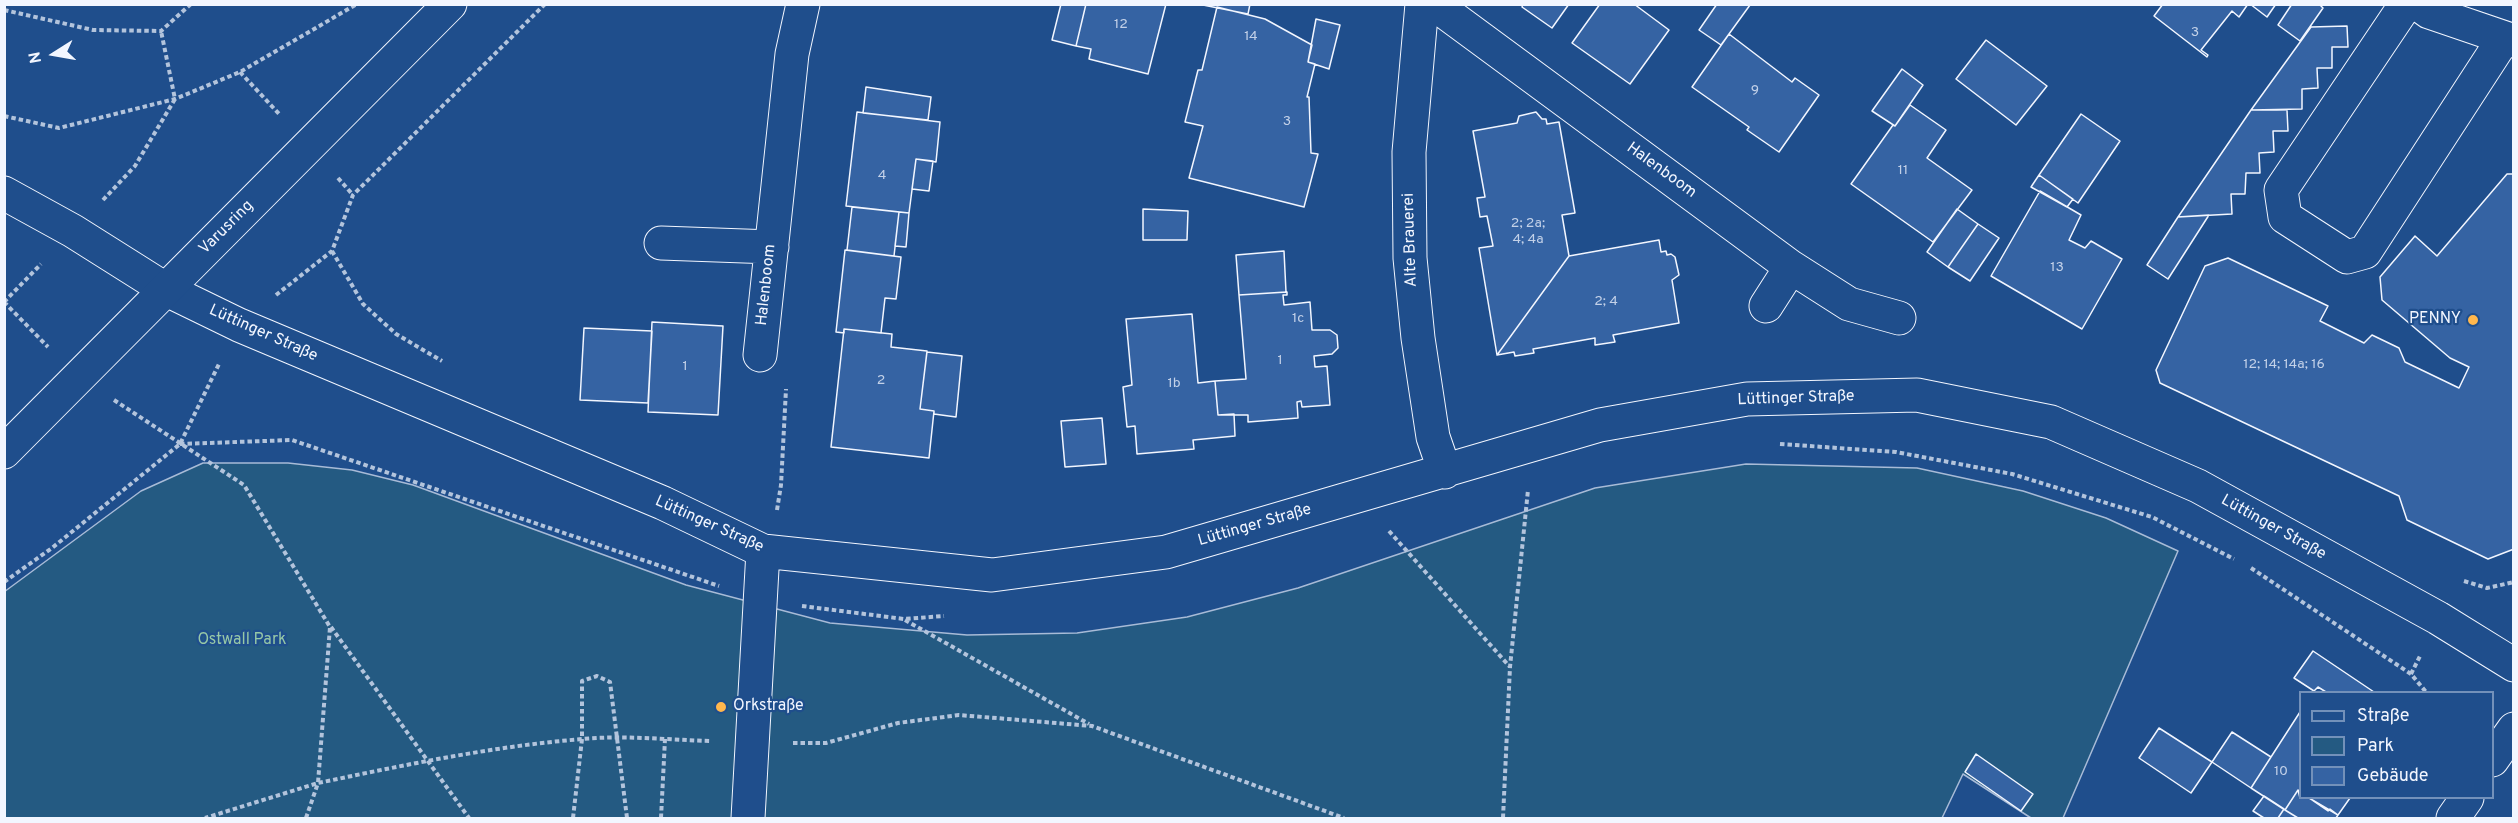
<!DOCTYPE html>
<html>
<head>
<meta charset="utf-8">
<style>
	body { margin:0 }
	#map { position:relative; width:2518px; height:823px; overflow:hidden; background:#1f4e8c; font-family:Overpass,sans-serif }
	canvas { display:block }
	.frame { position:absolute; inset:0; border:6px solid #f2f6ff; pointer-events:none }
	.legend { position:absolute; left:2299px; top:691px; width:195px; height:108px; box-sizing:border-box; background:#1f4e8c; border:2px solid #7391ba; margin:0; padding:8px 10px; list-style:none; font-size:18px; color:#f2f6ff }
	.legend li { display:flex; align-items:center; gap:12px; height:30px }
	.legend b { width:30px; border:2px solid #7391ba }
	.north { position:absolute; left:24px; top:24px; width:60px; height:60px; -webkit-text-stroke:4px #1f4e8c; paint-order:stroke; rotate:259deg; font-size:16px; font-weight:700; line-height:24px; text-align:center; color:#f2f6ff }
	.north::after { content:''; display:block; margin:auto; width:21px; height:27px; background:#f2f6ff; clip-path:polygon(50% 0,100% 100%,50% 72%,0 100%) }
</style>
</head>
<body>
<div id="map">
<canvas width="2518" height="823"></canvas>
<div class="frame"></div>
<ul class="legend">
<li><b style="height:8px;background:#1f4e8c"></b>Straße</li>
<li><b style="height:16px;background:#245a82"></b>Park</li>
<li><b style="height:16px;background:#3563a3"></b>Gebäude</li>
</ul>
<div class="north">N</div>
</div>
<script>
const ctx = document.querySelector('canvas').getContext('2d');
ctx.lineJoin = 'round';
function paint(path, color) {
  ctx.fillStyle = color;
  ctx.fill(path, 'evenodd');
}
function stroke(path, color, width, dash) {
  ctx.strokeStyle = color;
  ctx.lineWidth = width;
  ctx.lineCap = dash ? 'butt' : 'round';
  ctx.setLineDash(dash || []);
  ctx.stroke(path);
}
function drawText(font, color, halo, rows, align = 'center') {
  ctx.font = font + ' Overpass,sans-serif';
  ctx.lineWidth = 4.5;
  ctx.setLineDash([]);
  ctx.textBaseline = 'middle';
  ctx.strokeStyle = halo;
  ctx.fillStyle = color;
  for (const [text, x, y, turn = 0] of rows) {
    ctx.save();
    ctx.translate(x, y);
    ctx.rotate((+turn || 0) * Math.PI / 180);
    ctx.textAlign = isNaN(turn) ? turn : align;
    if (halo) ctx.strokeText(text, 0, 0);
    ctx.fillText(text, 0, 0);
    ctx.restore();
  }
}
const green = new Path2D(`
	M203,463H288L352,470L413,485L686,585L830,623L967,635L1077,633L1187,617L1298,588L1595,488L1746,464L1917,468L2023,491L2106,518L2178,551L2063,818H2031L1963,774L1942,818H5L4,592L141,491Z`);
paint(green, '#245a82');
stroke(green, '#a8bbd7', 1.5);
const building = new Path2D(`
	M1061,4H1086L1076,46L1052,40Z
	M1086,4H1166L1148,74L1089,59L1091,49L1076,46Z
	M1250,4L1248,14L1203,5V4Z
	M1523,4H1569L1552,28L1522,7Z
	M1600,4H1634L1669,30L1630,84L1572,43Z
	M1717,4L1750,5L1721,45L1699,30Z
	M2163,4H2248L2239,17L2232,11L2201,50L2208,55L2207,57L2154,16Z
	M2250,4H2276L2267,17Z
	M2292,4H2319L2323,8L2300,41L2278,25Z
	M1217,7L1265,19L1312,45L1308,62L1315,64L1307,97H1309L1311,153L1318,154L1304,207L1189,178L1203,126L1185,122L1198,70H1202Z
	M1316,19L1340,25L1329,69L1308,62Z
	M2347,26L2348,47H2332V68H2317L2318,88L2302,89V109L2251,110L2311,27Z
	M1729,34L1792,82L1795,78L1819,95L1779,152L1747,130L1749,127L1692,87Z
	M1986,40L2047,86L2016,125L1956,79Z
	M1902,69L1923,85L1895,126L1872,111Z
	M866,87L931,97L928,120L863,113Z
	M1910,105L1946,130L1927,158L1972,190L1933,242L1851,184L1893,125L1895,126Z
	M2251,110H2287L2288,131H2273L2274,152L2259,153L2260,173H2246L2245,194H2231L2232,214L2178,217Z
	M857,112L940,122L936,162L916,159L909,213L846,206Z
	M1536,112L1542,119H1546L1547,124L1559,122L1575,213L1562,215L1569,256L1497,355L1479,248L1493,246L1487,216L1480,217L1477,198L1485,197L1473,131L1517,123L1519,116Z
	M2081,114L2120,141L2078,203L2039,175Z
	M916,159L933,161L929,191L912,189Z
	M2507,174H2514V549L2488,559L2407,520L2399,496L2160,383L2156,370L2205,266L2228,258L2328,306L2320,321L2364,343L2372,335L2399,348L2405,362L2459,388L2469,367L2450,358L2382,300L2380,277L2415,236L2437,256Z
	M2039,175L2073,199L2067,207L2031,187Z
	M2040,191L2081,215L2069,240L2085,248L2091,241L2122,259L2082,329L1991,276Z
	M852,207L899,212L894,256L847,250Z
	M1143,209L1188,211L1187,240H1143Z
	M1957,209L1978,224L1948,267L1927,252Z
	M899,212L909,213L906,247L895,246Z
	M2209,215L2168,279L2147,265L2178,217Z
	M1978,224L1999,238L1970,281L1948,267Z
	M1659,240L1661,252L1666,251L1667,255L1671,254L1675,257L1679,275L1672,280L1679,323L1613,335L1615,342L1595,345V338L1533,349L1534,353L1515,356L1514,352L1497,355L1569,256Z
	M845,250L901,257L896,299L885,298L881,333L844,329V333L836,332Z
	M1284,251L1286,292L1239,295L1236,255Z
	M1287,292V295H1283L1284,305L1310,302L1312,330H1330L1337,335L1338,348L1332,354L1314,356L1315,367L1327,366L1330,405L1302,407L1301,401L1297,402L1298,418L1248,422V415H1218L1215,381L1246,379L1239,295Z
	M1192,314L1198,383L1215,381L1218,415L1234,414L1235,436L1193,440L1194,449L1137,454L1135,426L1127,427L1123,387L1132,385L1126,319Z
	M652,322L723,326L718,415L648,412Z
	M584,328L652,331L648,403L580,400Z
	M844,329L892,334L891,347L927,351L920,409L934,411L929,458L831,447Z
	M927,352L962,356L956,417L934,414V411L920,409Z
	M1102,418L1106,464L1065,467L1061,421Z
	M2313,651L2374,692H2326L2318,687L2314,691L2294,678Z
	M2300,712V792L2298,790L2285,810L2251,788Z
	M2159,728L2212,762L2191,793L2139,758Z
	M2232,732L2271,757L2251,788L2212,762Z
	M1976,754L2033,794L2021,811L1965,772Z
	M2298,790L2300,798H2309L2328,811L2330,809L2338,815L2336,818H2298L2285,810Z
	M2264,796L2284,809L2278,818H2264L2253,811Z
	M2309,798H2350L2338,815Z
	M2284,809L2285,810L2298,818H2278Z`);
paint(building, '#3563a3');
stroke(building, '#f2f6ff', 1.5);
const minor = new Path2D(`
	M1422,4L1409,152L1410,258L1418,338L1433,437L1445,472
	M1434,4L1791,267L1849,304L1899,318
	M2406,4L2281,190L2285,217L2347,257L2365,252L2504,38
	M2418,4L2429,12L2514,41
	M4,193L73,231L165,289L239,325L663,503L763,551L992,575L1166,552L1600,425L1747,399L1917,395L2051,422L2198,486L2438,618L2514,665
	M661,243L772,247
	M1766,306L1791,267
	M760,355L792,54L803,4
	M2492,760L2514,729
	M748,818L763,551
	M2453,818L2467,798`);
const major = new Path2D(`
	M4,452L450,4`);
stroke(minor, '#f2f6ff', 35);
stroke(major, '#f2f6ff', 35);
stroke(new Path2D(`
	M4,10L93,30L161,31L191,4
	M240,72L280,115
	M4,116L59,128L175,99L240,72L357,4
	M338,178L353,195
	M103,200L135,166L175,99L161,31
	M332,251L363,304L396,334L442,361
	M276,295L332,251L353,195L545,4
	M4,302L48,347
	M4,302L41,264
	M114,400L244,485L330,627L318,783L205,818
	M180,444L292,440L719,586
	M1780,444L1896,452L2012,474L2152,517L2234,559
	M777,510L781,485L786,389
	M1389,531L1510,667
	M2251,568L2411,674L2426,692
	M2464,581L2487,588L2514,582
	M4,582L52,548L180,444L219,364
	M802,606L904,619L944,616
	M905,620L1089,724
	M331,627L469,818
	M2411,674L2420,656
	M793,743H826L898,723L959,715L1092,726L1344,818
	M306,818L318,783C405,765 494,746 583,739C626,735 669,740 711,741
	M573,818L582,739V681L597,676L610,682L627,818
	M661,818L665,739
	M1503,818L1510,667L1528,490`), '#b3c4dc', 4, [4.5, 3]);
stroke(minor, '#1f4e8c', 33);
stroke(major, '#1f4e8c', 33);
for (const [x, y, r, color] of [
	[2473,320,6,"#ffb74d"],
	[721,707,6,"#ffb74d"]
]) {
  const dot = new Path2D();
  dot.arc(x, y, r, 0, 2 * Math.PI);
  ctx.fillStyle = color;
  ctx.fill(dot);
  stroke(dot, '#1f4e8c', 2);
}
drawText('14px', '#c3d1e8', null, [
	["12",1121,25],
	["3",2195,33],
	["14",1251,37],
	["9",1755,91],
	["3",1287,122],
	["11",1903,171],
	["4",882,176],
	["2; 2a;",1528,224],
	["4; 4a",1528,240],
	["13",2057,268],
	["2; 4",1606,302],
	["1c",1298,319],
	["1",1280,361],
	["12; 14; 14a; 16",2284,365],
	["1",685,367],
	["2",881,381],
	["1b",1174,384],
	["10",2281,772]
]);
drawText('16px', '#f2f6ff', '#1f4e8c', [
	["Halenboom",1661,171,36],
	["Varusring",227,228,-45],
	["Alte Brauerei",1411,240,-92],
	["Halenboom",767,285,-84],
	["Lüttinger Straße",263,334,24],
	["Lüttinger Straße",1796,399,-2],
	["Lüttinger Straße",709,525,24],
	["Lüttinger Straße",1255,526,-16],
	["Lüttinger Straße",2273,528,29]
]);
drawText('16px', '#f2f6ff', '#1f4e8c', [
	["PENNY",2461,320],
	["Orkstraße",733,707,"left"]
], 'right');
drawText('16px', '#97c8a6', '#1f4e8c', [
	["Ostwall Park",242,641]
]);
</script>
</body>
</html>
